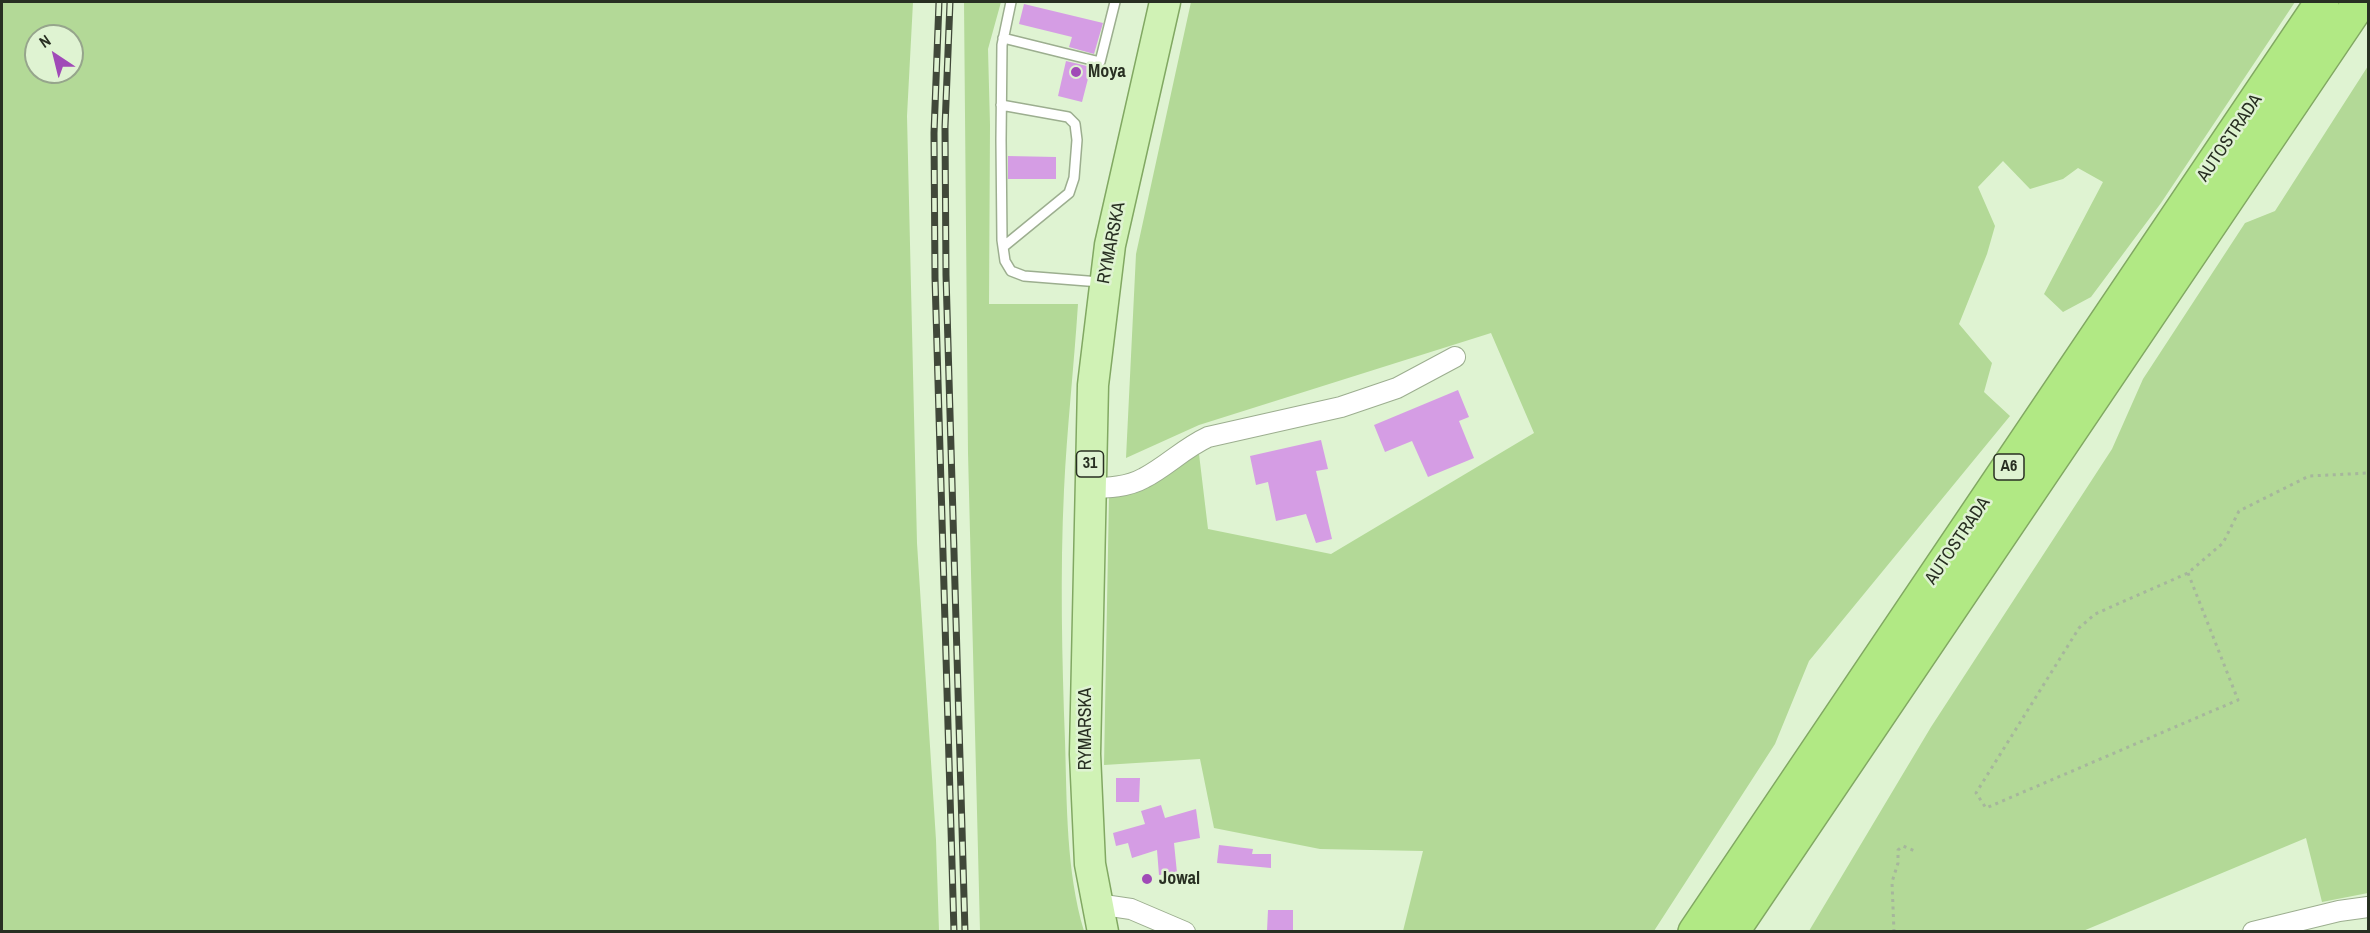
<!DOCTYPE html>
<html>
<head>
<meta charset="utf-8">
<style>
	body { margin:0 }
	#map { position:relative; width:2370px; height:933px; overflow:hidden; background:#dff3d2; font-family:"Archivo Narrow",sans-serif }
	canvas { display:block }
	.frame { position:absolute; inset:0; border:3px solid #282f22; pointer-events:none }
	.north { position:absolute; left:24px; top:24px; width:60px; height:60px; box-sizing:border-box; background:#dff3d2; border:2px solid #96a58c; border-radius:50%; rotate:325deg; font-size:16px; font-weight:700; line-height:24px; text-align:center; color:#282f22 }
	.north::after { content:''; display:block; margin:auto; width:21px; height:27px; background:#a04ab7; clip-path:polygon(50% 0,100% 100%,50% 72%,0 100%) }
</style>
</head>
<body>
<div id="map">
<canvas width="2370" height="933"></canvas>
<div class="frame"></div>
<div class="north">N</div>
</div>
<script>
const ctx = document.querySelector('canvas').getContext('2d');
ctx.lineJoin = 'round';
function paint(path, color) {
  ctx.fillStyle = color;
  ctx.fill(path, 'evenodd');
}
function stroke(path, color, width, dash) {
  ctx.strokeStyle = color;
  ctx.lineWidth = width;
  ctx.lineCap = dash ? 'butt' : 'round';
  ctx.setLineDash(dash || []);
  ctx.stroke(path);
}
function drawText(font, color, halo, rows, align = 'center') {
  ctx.font = font + ' "Archivo Narrow",sans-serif';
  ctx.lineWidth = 5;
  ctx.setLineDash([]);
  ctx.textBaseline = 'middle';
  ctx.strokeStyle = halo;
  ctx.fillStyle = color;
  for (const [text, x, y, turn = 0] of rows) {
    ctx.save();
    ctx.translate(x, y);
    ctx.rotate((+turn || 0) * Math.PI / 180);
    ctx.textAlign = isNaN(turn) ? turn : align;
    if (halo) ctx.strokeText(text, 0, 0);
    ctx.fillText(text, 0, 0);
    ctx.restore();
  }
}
paint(new Path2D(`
	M2,2H913L907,116L917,543L936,840L939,931H2ZM36,36H72V72H36Z
	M964,2H1001L988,49L990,125L989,304H1078C1074,366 1067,428 1064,490C1060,573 1062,659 1065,741C1067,804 1066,871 1084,931H980L968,453Z
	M1191,2H2295L2161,203L2091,297L2063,312L2044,294L2103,182L2078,168L2063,179L2030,189L2003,161L1978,187L1995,226L1987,254L1959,324L1992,363L1984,392L2010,416L1809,661L1775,744L1654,931H1403L1423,851L1320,849L1214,828L1200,759L1104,765L1109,496L1199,454L1208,529L1331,554L1534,433L1491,333L1199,425L1126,458L1136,254Z
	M2368,66V893L2322,902L2306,838L2083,931H1809L1931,727L2112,449L2143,379L2245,223L2275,211Z`), '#b3d997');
paint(new Path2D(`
	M1024,4L1103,23L1094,54L1069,47L1072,37L1019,24Z
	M1066,61L1091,67L1082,102L1058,96Z
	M1008,156L1056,157V179H1008Z
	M1458,390L1469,417L1459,421L1474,458L1428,477L1412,441L1385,452L1374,425Z
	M1321,440L1328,469L1316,471L1332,539L1316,543L1306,514L1276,521L1268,482L1256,485L1250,456Z
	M1116,778H1140L1139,802H1116Z
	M1161,805L1165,818L1196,809L1200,838L1174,843L1177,873L1159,875L1157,850L1132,858L1128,843L1116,846L1113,833L1145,824L1141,811Z
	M1219,845L1253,849L1252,854H1271V868L1217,863Z
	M1268,910H1293V931H1267Z`), '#d59de4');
const lane = new Path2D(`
	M1011,2L1002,45L1001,140L1002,240L1005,261L1011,271L1024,276L1100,282
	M1003,38L1100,62L1115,2
	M1001,105L1068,117L1075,124L1077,140L1074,178L1069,193L1003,247`);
const street = new Path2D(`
	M1089,488C1108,488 1128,487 1144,478C1167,466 1184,448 1208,437L1341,407L1397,388L1455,357
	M1097,904L1131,909L1185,932
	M2253,932L2339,911L2368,907`);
const primary = new Path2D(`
	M1103,932L1090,864L1085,754L1093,385L1110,245L1165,2`);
const highway = new Path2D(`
	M1695,932L2322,2
	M1732,932L2360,2`);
stroke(lane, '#9cae8f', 12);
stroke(street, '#9cae8f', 22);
stroke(primary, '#81a862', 33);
stroke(highway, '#81a862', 36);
stroke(new Path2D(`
	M2188,573L2238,700L1986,808L1976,793L2079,628L2095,614L2188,573L2223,543L2239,511L2309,476L2368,473
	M1894,932L1892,882L1898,863V850L1903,846L1915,851`), '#a6b69c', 3, [3, 4.5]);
stroke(lane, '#fff', 9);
stroke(street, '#fff', 20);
stroke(primary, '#d0f2b5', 30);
stroke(highway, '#b1e984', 33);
const rail = new Path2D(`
	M939,2L934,133L935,278L954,932
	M950,2L945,127L946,275L965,932`);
stroke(rail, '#404839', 7);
stroke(rail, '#dff3d2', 4.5, [14]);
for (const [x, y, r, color] of [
	[1076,72,6,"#a04ab7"],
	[1147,879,6,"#a04ab7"]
]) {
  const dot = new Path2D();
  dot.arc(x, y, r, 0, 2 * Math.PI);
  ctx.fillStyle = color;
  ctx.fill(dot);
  stroke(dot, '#dff3d2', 2);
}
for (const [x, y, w] of [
	[1090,464,27],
	[2009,467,30]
]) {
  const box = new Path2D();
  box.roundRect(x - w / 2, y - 13, w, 26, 4.5);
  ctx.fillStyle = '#dff3d2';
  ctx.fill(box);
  stroke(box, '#282f22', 1.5);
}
drawText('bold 16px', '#282f22', null, [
	["31",1090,464],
	["A6",2009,467]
]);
drawText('bold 18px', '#282f22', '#dff3d2', [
	["Moya",1088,72],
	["Jowal",1159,879]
], 'left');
drawText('18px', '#282f22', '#dff3d2', [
	["AUTOSTRADA",2230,138,-56],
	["RYMARSKA",1112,243,-79],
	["AUTOSTRADA",1958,541,-56],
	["RYMARSKA",1086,729,-90]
]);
</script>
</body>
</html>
